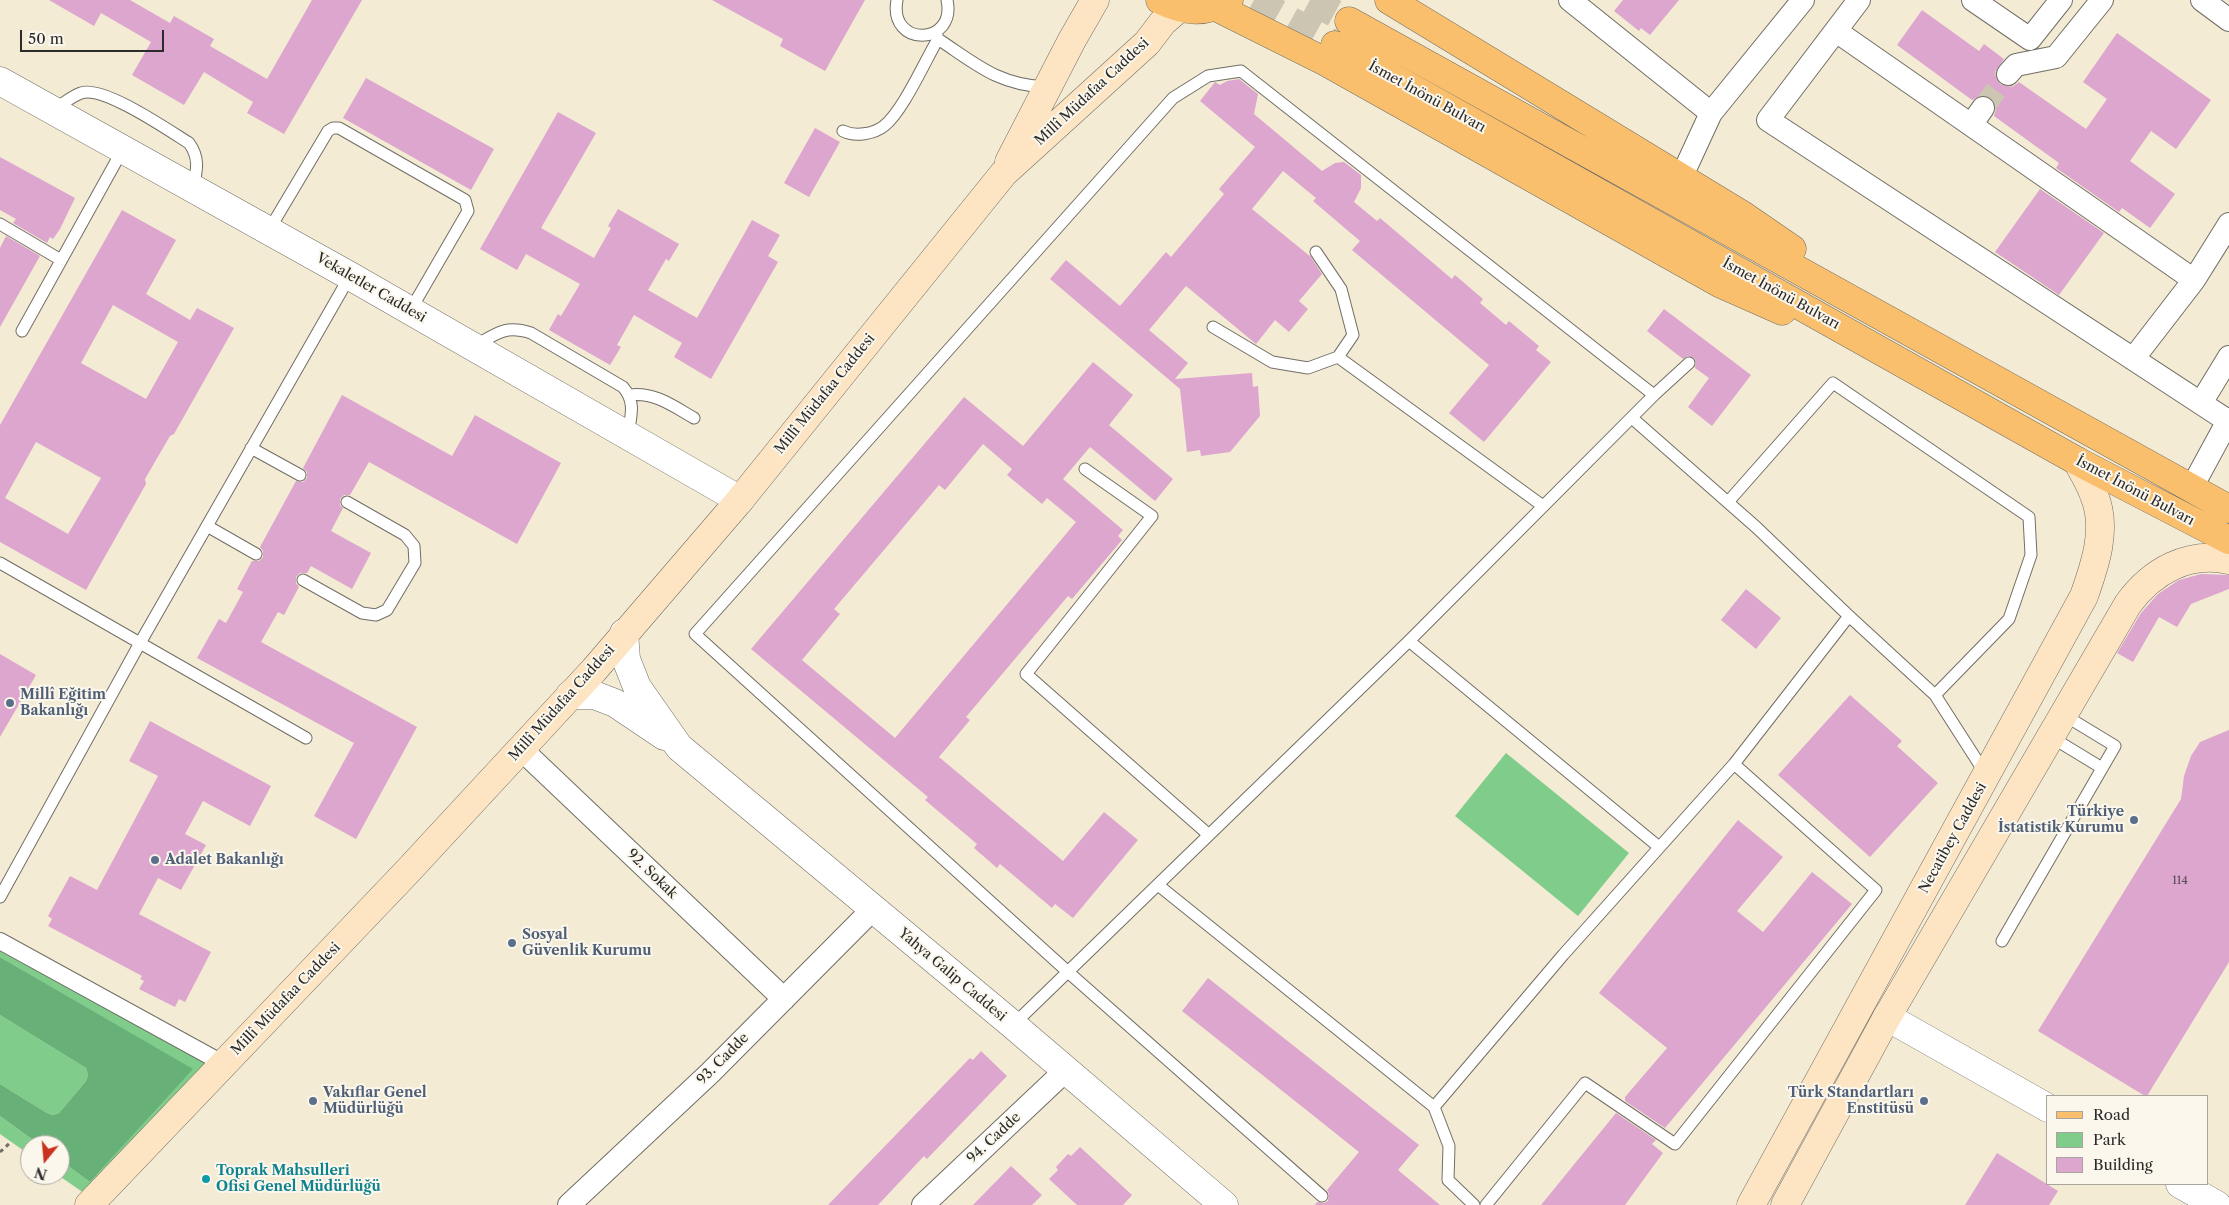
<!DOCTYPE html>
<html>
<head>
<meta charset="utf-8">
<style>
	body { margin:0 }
	#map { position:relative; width:2229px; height:1205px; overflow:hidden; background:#f4ebd4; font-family:"Libre Caslon Text",serif }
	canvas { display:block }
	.legend { position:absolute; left:2046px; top:1095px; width:162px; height:90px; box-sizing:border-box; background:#fbf7ec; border:1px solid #a8a59f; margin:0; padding:6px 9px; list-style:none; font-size:15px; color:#2b2b2b }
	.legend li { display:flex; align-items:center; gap:10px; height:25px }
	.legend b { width:25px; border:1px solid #a8a59f }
	.north { position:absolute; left:20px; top:1135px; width:50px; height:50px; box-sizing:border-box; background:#fbf7ec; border:1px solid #a8a59f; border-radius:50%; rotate:197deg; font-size:14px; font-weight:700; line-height:20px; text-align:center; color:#2b2b2b }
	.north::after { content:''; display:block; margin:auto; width:18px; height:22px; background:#c8321e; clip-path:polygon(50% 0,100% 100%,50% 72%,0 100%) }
	.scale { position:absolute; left:20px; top:30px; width:144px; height:22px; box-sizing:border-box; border:2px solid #2b2b2b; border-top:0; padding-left:6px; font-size:15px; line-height:18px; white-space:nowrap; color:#2b2b2b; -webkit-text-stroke:4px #fbf7ec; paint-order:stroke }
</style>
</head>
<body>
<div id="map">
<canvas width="2229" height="1205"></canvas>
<ul class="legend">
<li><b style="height:6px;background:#f9bf6c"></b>Road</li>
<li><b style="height:14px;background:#7fcc8b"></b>Park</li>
<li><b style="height:14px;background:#dda6ce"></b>Building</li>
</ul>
<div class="north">N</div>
<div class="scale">50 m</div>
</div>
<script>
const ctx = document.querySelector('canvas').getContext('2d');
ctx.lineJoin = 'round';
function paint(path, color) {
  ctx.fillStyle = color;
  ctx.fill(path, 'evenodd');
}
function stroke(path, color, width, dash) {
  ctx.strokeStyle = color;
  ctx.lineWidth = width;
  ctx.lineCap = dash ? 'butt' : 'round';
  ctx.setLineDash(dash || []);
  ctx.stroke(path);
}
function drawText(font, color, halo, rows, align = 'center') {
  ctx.font = font + ' "Libre Caslon Text",serif';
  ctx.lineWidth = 4;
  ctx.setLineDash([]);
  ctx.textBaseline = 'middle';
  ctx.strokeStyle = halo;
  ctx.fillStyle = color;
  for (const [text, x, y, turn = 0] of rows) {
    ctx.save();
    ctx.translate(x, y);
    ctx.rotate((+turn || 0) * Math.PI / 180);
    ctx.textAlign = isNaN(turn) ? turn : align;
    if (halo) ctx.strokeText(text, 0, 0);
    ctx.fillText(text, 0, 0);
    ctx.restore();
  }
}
paint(new Path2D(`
	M1506,753L1629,853L1578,916L1455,816Z
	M0,941L224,1064L94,1200L58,1175H60V1160L90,1182L192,1069L0,957Z
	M0,1015L86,1068L88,1075L86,1081L59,1113L53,1115L47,1113L0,1084Z
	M0,1116L40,1145H30V1155L0,1134Z`), '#7fcc8b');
paint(new Path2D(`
	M0,957L193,1069L90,1182L60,1160V1145H40L0,1116V1084L47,1113L53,1115L59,1113L86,1081L88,1075L86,1068L0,1015Z`), '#67b077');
paint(new Path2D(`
	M49,0H130L170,23L174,16L214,39L210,46L267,79L312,0H362L284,134L247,113L253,102L204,72L184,105L132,75L151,42L101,13L94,26Z
	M712,0H865L825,71L780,46L783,39Z
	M1623,0H1679L1650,35L1641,28L1639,31L1614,11Z
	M1922,10L1979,51L1984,44L2004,59L1995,72L2000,84L2012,87L2019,82L2086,129L2107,99L2083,82L2117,33L2211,100L2176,149L2151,131L2130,161L2175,194L2150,228L2122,208L2119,212L2056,168L2059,163L1994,116L1996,109L1991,98L1984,95L1972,100L1897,45Z
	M366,78L494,149L471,190L343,118Z
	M1239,79L1258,94L1254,114L1322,171L1335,163L1344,162L1361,175V188L1354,202L1377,221L1380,218L1452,279L1455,275L1483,299L1480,303L1506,325L1509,321L1539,346L1536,350L1551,362L1484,442L1449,413L1489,365L1352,250L1360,241L1313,201L1316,198L1283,171L1252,209L1311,257L1322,274L1299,301L1308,309L1289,332L1275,320L1256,344L1186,286L1149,330L1188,363L1175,379L1252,373L1253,387L1258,386L1260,416L1230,452L1201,456L1200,450L1187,452L1180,389L1050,279L1066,260L1120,306L1166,252L1171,257L1224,194L1219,189L1255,147L1200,101L1215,82L1220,85L1227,81Z
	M558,112L596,133L541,228L594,258L611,228L608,226L618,209L679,244L669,261L666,259L648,290L697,318L752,220L780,235L768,256L778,262L711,379L674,357L682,343L634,315L617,345L621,347L610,365L549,330L558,314L561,316L580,284L526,254L517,270L480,249Z
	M815,128L840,142L809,197L784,183Z
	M0,157L75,198L60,229L53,239L50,237L47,243L13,223L16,219L0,210Z
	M2040,189L2104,233L2059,295L1995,252Z
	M122,210L176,240L146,294L190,320L197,308L234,328L174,434L170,436L145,479L146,484L86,590L0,542V425ZM113,305L178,342L146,399L81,363ZM36,442L101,478L68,534L5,498Z
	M6,236L40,256L0,327V248Z
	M1664,309L1751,375L1712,426L1688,407L1709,378L1695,368L1696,362L1694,358L1688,356L1683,359L1647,331Z
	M1093,362L1133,395L1109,425L1173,479L1155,501L1090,447L1063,479L1123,530L1118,536L1122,540L1072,599L1068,596L1014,660L966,717L970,720L939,757L1063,861L1104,812L1138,840L1073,918L1055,904L1052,908L1000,864L997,868L974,848L977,844L925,800L928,797L751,649L964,397L1023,446ZM983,444L1012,469L1007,475L1042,504L1047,498L1076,522L895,738L802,660L840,614L834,609L939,485L945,490Z
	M342,395L452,456L475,415L561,463L517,544L369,462L350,495H344L340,499V505L343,508L331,531L371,553L352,589L311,566L307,573H300L296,577V583L299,587L284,615L278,612L261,642L417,727L356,839L314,816L354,743L197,658L219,619L226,623L243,592L237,589L252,561H259L263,557V551L260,547L296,481L303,482L307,478V472L303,468Z
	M2201,574L2229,575V589L2191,604L2177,627L2159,617L2133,662L2117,653L2141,613L2158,594L2179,580Z
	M1746,589L1781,618L1756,649L1721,620Z
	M0,654L36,675L0,737Z
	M1850,695L1902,741L1897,746L1938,783L1870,857L1778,775Z
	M150,721L271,786L250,826L203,801L185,834L206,845L181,890L158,878L139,914L211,952L185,1002L179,999L175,1007L139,989L144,981L140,979L142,976L48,926L52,919L48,916L70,876L97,890L158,776L129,761Z
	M2229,730V962L2147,1096H2145L2038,1031L2181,799L2184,776L2191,756L2200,742Z
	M1738,820L1783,857L1737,911L1763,932L1812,872L1852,904L1665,1128L1625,1101V1097L1667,1048L1599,993Z
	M1208,978L1419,1145L1398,1170L1440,1205H1315L1317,1202L1324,1203L1328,1201L1329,1194L1327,1190L1359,1152L1182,1011Z
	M981,1051L1007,1076L927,1159L924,1156L878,1205H828L970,1058L973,1060Z
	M1616,1113L1656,1140L1652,1144L1663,1153L1625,1205H1541Z
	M1080,1147L1132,1195L1123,1205H1077L1049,1179L1058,1170L1056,1167L1068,1154L1071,1156Z
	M1997,1153L2058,1191L2049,1205H1965Z
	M1011,1166L1042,1195L1032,1205H973Z`), '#dda6ce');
stroke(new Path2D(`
	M1983,108L2008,74`), '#ccc5b2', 22, [22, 11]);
stroke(new Path2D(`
	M1254,0L1335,45
	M1310,0L1349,21`), '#ccc5b2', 28, [28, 14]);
const service = new Path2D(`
	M897,0C888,48 957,46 947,0
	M936,32L938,39C976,64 998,85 1046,87
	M54,109C63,104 72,96 81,93C103,85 168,130 189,143C200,158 197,170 193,188
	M843,131C855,137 874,134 884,126C903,111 925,61 938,39
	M0,224L61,260
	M269,230L328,131L333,128H339L465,200L468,211L410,311
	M1316,252L1341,289L1353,335L1338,357L1543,506
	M1213,327L1272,362L1308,368L1338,357
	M22,331L123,149
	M475,346C497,333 505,325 531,333L623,387C636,402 631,416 628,434
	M630,395C655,392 673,406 694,418
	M1632,418L1756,527L1849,616L1935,695L1985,773
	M251,448L300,475
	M1085,469L1152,516L1026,674L1209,835
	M1728,502L1833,383L2029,517L2031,555L2009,619L1935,695
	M207,526L256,554
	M0,563L306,738
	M303,580L362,613L376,615L387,610L415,563L414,546L405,535L347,502
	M1409,641L1659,847
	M2051,737L2102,768
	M1158,885L1434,1107
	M0,897L140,643L350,276
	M2002,941L2115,746L2064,715
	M1013,1025L1409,641L1654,395L1689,363
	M1322,1196L1068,972L695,634L1173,98L1208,76L1241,71L1654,395
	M1474,1205L1448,1180L1449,1146L1434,1107L1563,955L1734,764L1849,616
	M1486,1205L1585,1083L1675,1144L1876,890L1734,764`);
const pedestrian = new Path2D(`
	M0,941L224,1064`);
const minor = new Path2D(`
	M1570,0L1711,113
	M1859,0L1768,120L2228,421
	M1973,0L2030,39L2061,0
	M2202,0L2229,20
	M1836,31L2194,280L2133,359
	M2008,74L2016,65L2056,57L2102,0
	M1971,125L1983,108
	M1681,178L1711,113L1803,0
	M2194,280L2229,224
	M2201,403L2229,357
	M2192,487L2229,419
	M521,749L784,999
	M569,1205L710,1073L873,909
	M923,1205L1065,1071`);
const tertiary = new Path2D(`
	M0,81L350,276L740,500
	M624,633L626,659L637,687L679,747L1013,1025L1224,1205
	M570,695H594L615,703L664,736
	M1887,1017L2048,1108
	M2180,1184L2217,1205`);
const secondary = new Path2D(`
	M1009,162L1072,40L1095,0
	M89,1205L406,873L594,670L740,500L1004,173L1147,43L1163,22L1178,9
	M1751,1205L2084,596C2095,565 2108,528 2094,495C2090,483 2083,472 2077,461
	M1785,1205L1887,1017L2128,604C2152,571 2188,551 2229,560`);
const primary = new Path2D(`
	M1160,0C1185,12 1205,14 1229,0
	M1389,0L1744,216L1792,249
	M1216,7L1326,62L1721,284L1782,311
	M1349,21L2229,509
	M1335,45L2077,461L2229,540`);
stroke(service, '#716e66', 13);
stroke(pedestrian, '#716e66', 18);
stroke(minor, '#716e66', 24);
stroke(tertiary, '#716e66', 29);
stroke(secondary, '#716e66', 29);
stroke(primary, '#716e66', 29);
stroke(new Path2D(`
	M0,1152L11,1142`), '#716e66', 3, [4, 4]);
stroke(service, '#fff', 11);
stroke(pedestrian, '#fff', 16);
stroke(minor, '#fff', 22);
stroke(tertiary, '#fff', 28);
stroke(secondary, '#fde5c4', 28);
stroke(primary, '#f9bf6c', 28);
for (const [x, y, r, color] of [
	[10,703,5,"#5c6f8a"],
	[2134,820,5,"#5c6f8a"],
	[155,860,5,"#5c6f8a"],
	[512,943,5,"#5c6f8a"],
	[313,1101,5,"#5c6f8a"],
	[1924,1101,5,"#5c6f8a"],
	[206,1179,5,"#0f9aa8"]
]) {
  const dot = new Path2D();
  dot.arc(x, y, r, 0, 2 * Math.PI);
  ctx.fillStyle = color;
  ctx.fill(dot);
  stroke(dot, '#fbf7ec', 2);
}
drawText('11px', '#584a54', null, [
	["114",2180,881]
]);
drawText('14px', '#2b2b2b', '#fbf7ec', [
	["Millî Müdafaa Caddesi",1092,92,-43],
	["İsmet İnönü Bulvarı",1427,97,29],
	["Vekaletler Caddesi",371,288,30],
	["İsmet İnönü Bulvarı",1781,294,29],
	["Millî Müdafaa Caddesi",825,394,-51],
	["İsmet İnönü Bulvarı",2135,491,28],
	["Millî Müdafaa Caddesi",562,703,-48],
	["Necatibey Caddesi",1953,838,-61],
	["92. Sokak",652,874,44],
	["Yahya Galip Caddesi",952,975,40],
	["Millî Müdafaa Caddesi",286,999,-46],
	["93. Cadde",723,1059,-45],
	["94. Cadde",994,1138,-43]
]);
drawText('bold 14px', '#4e5e75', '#fbf7ec', [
	["Millî Eğitim",20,695],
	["Bakanlığı",20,711],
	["Türkiye",2124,812,"right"],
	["İstatistik Kurumu",2124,828,"right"],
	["Adalet Bakanlığı",165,860],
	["Sosyal",522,935],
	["Güvenlik Kurumu",522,951],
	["Vakıflar Genel",323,1093],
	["Müdürlüğü",323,1109],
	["Türk Standartları",1914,1093,"right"],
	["Enstitüsü",1914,1109,"right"]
], 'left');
drawText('bold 14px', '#0d838f', '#fbf7ec', [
	["Toprak Mahsulleri",216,1171],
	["Ofisi Genel Müdürlüğü",216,1187]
], 'left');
</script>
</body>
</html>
